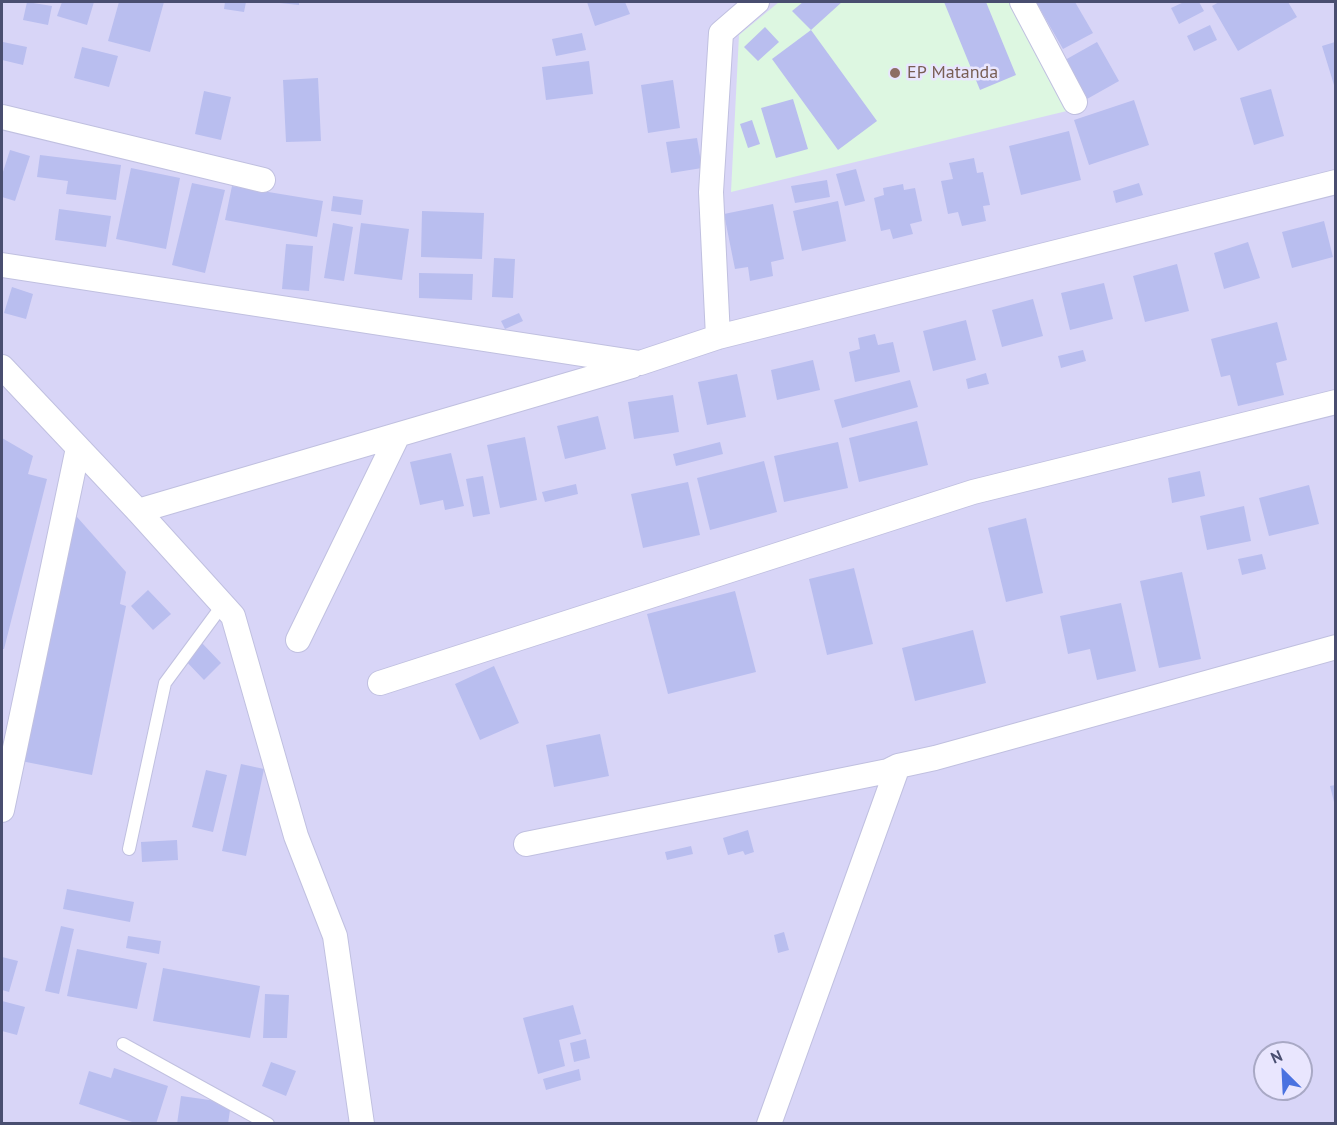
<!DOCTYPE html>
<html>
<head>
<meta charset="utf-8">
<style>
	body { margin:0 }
	#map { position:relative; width:1337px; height:1125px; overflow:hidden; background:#e4e0fb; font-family:"PT Sans",sans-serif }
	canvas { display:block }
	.frame { position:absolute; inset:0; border:3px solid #494e70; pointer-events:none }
	.north { position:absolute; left:1253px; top:1041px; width:60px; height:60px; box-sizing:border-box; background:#e9e6fe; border:2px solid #a9a9c5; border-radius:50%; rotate:336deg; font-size:16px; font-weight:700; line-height:24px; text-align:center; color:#494e70 }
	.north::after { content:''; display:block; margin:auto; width:21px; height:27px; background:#4a72e0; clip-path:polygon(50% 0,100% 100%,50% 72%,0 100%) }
</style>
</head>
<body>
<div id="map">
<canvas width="1337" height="1125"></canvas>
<div class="frame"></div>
<div class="north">N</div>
</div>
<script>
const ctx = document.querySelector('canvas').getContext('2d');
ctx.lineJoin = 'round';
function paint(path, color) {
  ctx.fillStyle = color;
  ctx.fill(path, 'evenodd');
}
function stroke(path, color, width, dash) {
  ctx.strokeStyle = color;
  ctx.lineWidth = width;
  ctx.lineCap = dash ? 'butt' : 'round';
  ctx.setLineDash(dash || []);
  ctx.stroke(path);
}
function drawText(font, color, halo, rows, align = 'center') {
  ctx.font = font + ' "PT Sans",sans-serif';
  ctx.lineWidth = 5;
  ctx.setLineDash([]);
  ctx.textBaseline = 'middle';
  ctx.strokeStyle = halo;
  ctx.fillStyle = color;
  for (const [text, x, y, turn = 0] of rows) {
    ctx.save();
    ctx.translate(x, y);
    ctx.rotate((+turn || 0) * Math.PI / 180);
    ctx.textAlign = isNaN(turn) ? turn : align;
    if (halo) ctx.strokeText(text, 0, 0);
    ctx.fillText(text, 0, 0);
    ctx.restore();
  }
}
paint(new Path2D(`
	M2,2H1335V1123L2,1124ZM1265,1053H1301V1089H1265Z`), '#d8d5f7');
paint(new Path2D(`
	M779,2H1018L1071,110L731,192L739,35Z`), '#ddf7e1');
paint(new Path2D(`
	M27,2L52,6L48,25L23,20Z
	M62,2H94L87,25L57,16Z
	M119,2H164L150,52L108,41Z
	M225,2H246L244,12L224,9Z
	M280,2H299V5L280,3Z
	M587,2H625L630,14L595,26Z
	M803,2H842L811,30L792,11Z
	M944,2H986L1016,75L980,90Z
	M1036,2H1075L1093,33L1063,49Z
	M1184,2H1199L1204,11L1179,24L1171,8Z
	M1219,2H1288L1297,17L1238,51L1212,6Z
	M1210,25L1217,40L1194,51L1187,36Z
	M765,27L779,42L758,61L744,47Z
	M811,30L877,121L838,150L772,59Z
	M582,33L586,50L556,56L552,39Z
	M3,42L27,47L23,65L2,60Z
	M1097,42L1119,81L1087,99L1065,60Z
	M1335,42V85H1334L1322,46Z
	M82,47L118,56L109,87L74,78Z
	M589,61L593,94L546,100L542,67Z
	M318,78L321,141L286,142L283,80Z
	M673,80L680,128L648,133L641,85Z
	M1271,89L1284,136L1254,145L1240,98Z
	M204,91L231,97L221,140L195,134Z
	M793,99L808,149L776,158L761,108Z
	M1134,100L1149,145L1089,165L1074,120Z
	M752,120L760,144L748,148L740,124Z
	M1069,131L1081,180L1021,195L1009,146Z
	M697,138L702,168L671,173L666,142Z
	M10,150L30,156L15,201L2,197V175Z
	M40,155L121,165L116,200L66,194L68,181L37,177Z
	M974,158L977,173L983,172L990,205L983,206L986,221L962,226L958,212L948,214L941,181L953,179L949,163Z
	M131,168L180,178L166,249L116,239Z
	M856,169L865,201L845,206L836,174Z
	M827,180L830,197L795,203L791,186Z
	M192,183L225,190L205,273L172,265Z
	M1139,183L1143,195L1116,203L1113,191Z
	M903,184L904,190L915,188L922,221L910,224L913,234L893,239L890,229L881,231L874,198L884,195L883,188Z
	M232,186L323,201L317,237L225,220Z
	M333,196L363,200L361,215L331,211Z
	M838,201L846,241L802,251L793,211Z
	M773,204L784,259L771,262L773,276L750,281L748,267L735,269L724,214Z
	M59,209L111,216L106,247L55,240Z
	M422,211L484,213L482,259L421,257Z
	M1324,221L1333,257L1292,268L1282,232Z
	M333,223L353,227L344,281L324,278Z
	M361,223L409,229L402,280L354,274Z
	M1248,242L1260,278L1224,289L1214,253Z
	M286,244L313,246L309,291L282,289Z
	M494,258L515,259L513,298L492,297Z
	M1177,264L1189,311L1145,322L1133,276Z
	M419,273L473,274L472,300L419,298Z
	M1104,283L1113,319L1070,330L1061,293Z
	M12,287L33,294L26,319L4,313Z
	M1033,299L1043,336L1002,347L992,310Z
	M519,313L523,321L505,329L501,321Z
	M966,320L976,360L933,371L923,331Z
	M1277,322L1287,360L1276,363L1284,395L1238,406L1230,375L1221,377L1211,339Z
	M875,334L878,345L893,342L900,372L855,382L849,352L860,349L858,338Z
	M1083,350L1086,361L1061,368L1058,356Z
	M813,360L820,390L777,400L771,370Z
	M986,373L989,384L968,389L966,379Z
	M737,374L746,417L707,425L698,382Z
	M910,380L918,407L842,428L834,400Z
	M673,395L679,432L634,439L628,402Z
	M598,416L606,449L565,459L557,426Z
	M917,421L928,465L859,482L849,438Z
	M525,437L537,500L500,508L487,445Z
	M2,438L33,456L28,474L47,479L4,649H2Z
	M720,442L723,454L676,466L673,454Z
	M838,442L848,488L784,502L774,456Z
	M451,453L464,506L445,510L443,500L420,505L410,462Z
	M764,461L777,512L710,530L697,478Z
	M1200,471L1205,496L1172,503L1168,478Z
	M483,476L490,514L473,517L466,479Z
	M688,482L700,535L643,548L631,494Z
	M576,484L578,494L545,502L542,492Z
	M1309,485L1319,524L1269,536L1259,498Z
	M1244,506L1251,541L1207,550L1200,516Z
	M69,508L126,572L120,604L126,606L92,775L21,761Z
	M1026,518L1043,593L1006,602L988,528Z
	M1262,554L1266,569L1242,575L1238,559Z
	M854,568L873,644L827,655L809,579Z
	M1182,572L1201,659L1159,668L1140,581Z
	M148,590L171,614L153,630L131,606Z
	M735,591L756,672L668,694L647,614Z
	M1121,603L1136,671L1097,680L1090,649L1068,654L1060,616Z
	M973,630L986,683L915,701L902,648Z
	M201,642L221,663L204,680L184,659Z
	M494,666L519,723L480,740L455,684Z
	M600,734L609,776L554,787L546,745Z
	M241,764L264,769L246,856L222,851Z
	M206,770L227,775L213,832L192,827Z
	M1335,785V806L1330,786Z
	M748,830L754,852L745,855L743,851L728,855L723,838Z
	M177,840L178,860L142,862L141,842Z
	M691,846L693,854L667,860L665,852Z
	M67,889L134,902L130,922L63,909Z
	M61,926L74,929L59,994L45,991Z
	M784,932L789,950L778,953L774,935Z
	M128,936L161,941L159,954L126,948Z
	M77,949L147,963L137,1009L67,996Z
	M2,957L18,961L9,992L2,990Z
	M163,968L260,986L250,1038L153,1021Z
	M265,994L289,995L287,1038H263Z
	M2,1001L25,1007L17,1035L2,1031Z
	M573,1005L581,1034L559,1040L565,1066L538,1074L523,1018Z
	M586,1039L590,1058L574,1062L570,1043Z
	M271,1062L296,1071L286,1096L262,1086Z
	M114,1068L168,1086L156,1124H138L79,1104L89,1071L111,1078Z
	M579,1069L581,1080L546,1090L543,1079Z
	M181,1096L231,1103L228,1124H177Z`), '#b9beef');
const service = new Path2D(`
	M129,849L165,683L224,603
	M123,1044L268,1124`);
const minor = new Path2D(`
	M1022,2L1075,102
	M2,117L263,180
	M2,265L640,363L718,337L1336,182
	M718,337L711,192L721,33L757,2
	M2,367L138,511L233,616L296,836L335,936L362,1124
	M138,511L632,366
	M298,640L398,435
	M380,683L973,492L1336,402
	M2,810L78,448
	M526,844L888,771L898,766L935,758L1336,647
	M769,1124L898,766`);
stroke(service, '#c0c0e0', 14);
stroke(minor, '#c0c0e0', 26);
stroke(service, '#fff', 12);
stroke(minor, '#fff', 24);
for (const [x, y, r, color] of [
	[895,73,6,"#8d6e63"]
]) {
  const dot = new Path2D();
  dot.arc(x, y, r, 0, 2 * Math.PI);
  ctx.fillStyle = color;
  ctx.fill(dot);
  stroke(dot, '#e9e6fe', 2);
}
drawText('18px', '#785e54', '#e9e6fe', [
	["EP Matanda",907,73]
], 'left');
</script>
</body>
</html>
